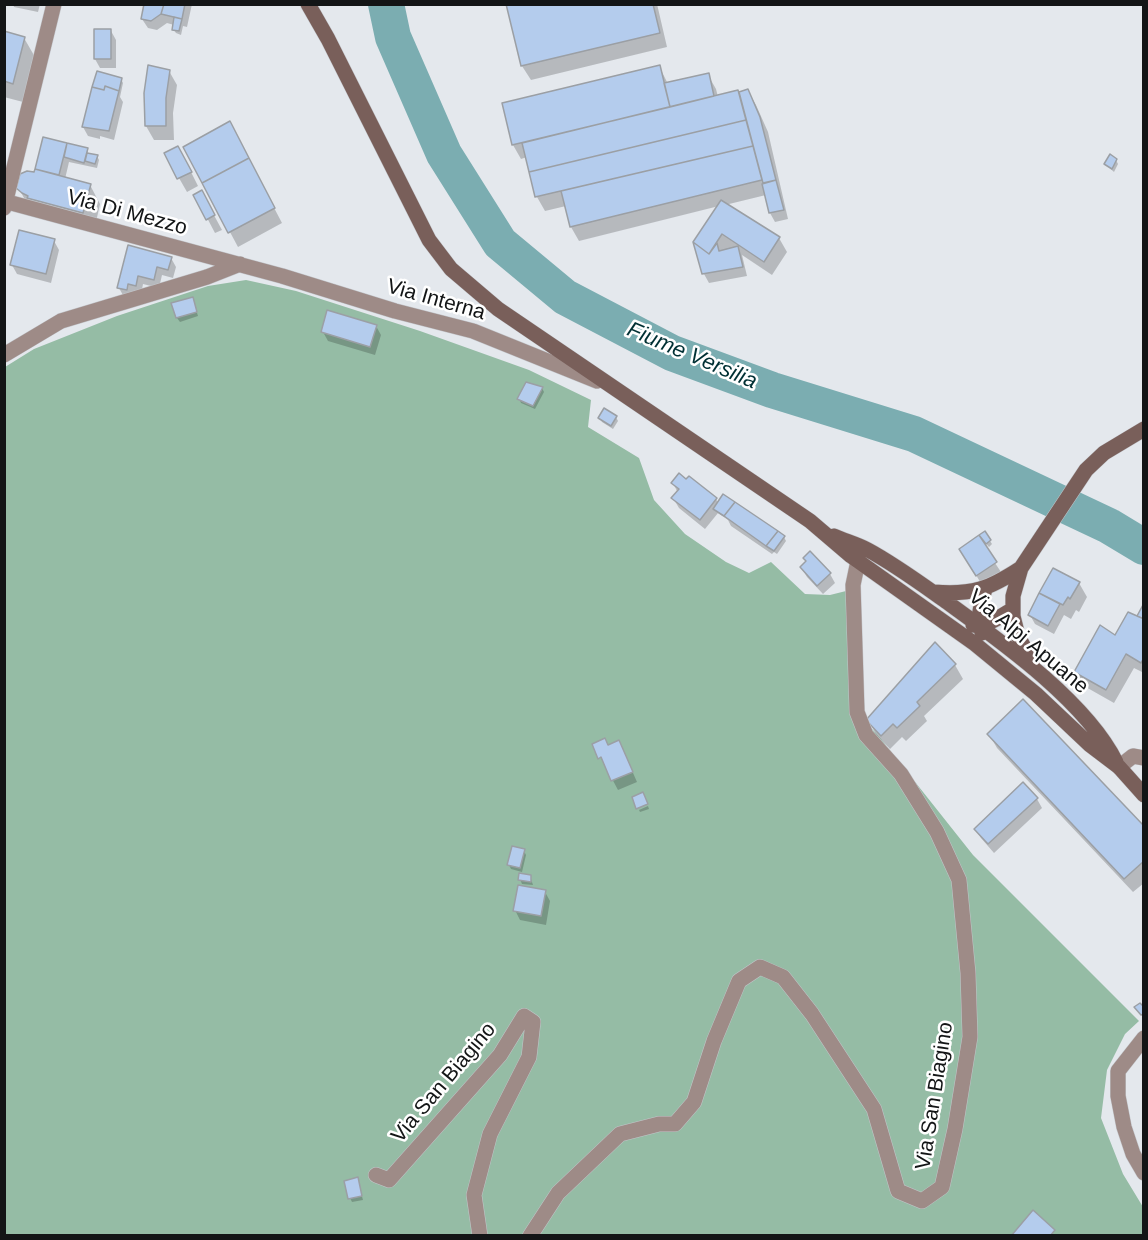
<!DOCTYPE html>
<html>
<head>
<meta charset="utf-8">
<style>
	body { margin:0 }
	#map { position:relative; width:1148px; height:1240px; overflow:hidden; background:#e4e8ed; font-family:Helvetica,sans-serif }
	canvas { display:block }
	.frame { position:absolute; inset:0; border:6px solid #131516; pointer-events:none }
</style>
</head>
<body>
<div id="map">
<canvas width="1148" height="1240"></canvas>
<div class="frame"></div>
</div>
<script>
const ctx = document.querySelector('canvas').getContext('2d');
ctx.lineJoin = 'round';
function paint(path, color) {
  ctx.fillStyle = color;
  ctx.fill(path, 'evenodd');
}
function stroke(path, color, width, dash) {
  ctx.strokeStyle = color;
  ctx.lineWidth = width;
  ctx.lineCap = dash ? 'butt' : 'round';
  ctx.setLineDash(dash || []);
  ctx.stroke(path);
}
function drawText(font, color, halo, rows, align = 'center') {
  ctx.font = font + ' Helvetica,sans-serif';
  ctx.lineWidth = 5;
  ctx.setLineDash([]);
  ctx.textBaseline = 'middle';
  ctx.strokeStyle = halo;
  ctx.fillStyle = color;
  for (const [text, x, y, turn = 0] of rows) {
    ctx.save();
    ctx.translate(x, y);
    ctx.rotate((+turn || 0) * Math.PI / 180);
    ctx.textAlign = isNaN(turn) ? turn : align;
    if (halo) ctx.strokeText(text, 0, 0);
    ctx.fillText(text, 0, 0);
    ctx.restore();
  }
}
paint(new Path2D(`
	M246,280L296,291L420,331L529,370L591,400L588,427L639,458L654,500L685,534L726,562L749,573L771,562L805,594L830,595L858,588L865,721L881,739L973,855L1139,1021L1125,1034L1107,1070L1101,1118L1123,1174L1143,1207V1235L5,1236V367L34,349L117,316L208,286Z`), '#95bca5');
paint(new Path2D(`
	M13,4H40L38,12L14,7Z
	M145,4H192L187,27L183,26L181,35L176,33L173,29L174,25L167,23L157,30L148,28L142,19Z
	M508,4H657L667,47L531,80L522,66Z
	M111,31L116,40V68H100L95,59Z
	M4,33L24,38L35,57L23,102L4,97Z
	M659,66L668,84L708,75L716,89L718,97L748,91L756,105L768,132L788,219L775,222L770,213L766,195L725,205L779,238L787,252L772,275L742,255L747,276L709,283L704,274L694,244L719,206L579,241L571,227L566,206L545,211L537,197L527,157L521,159L513,145L504,104Z
	M169,71L177,85L173,113L174,140H154L146,126V93Z
	M121,79L123,83L120,97L123,102L114,140L100,136V139L88,136L83,127Z
	M237,137L282,223L238,247L185,148Z
	M45,139L68,146L87,149L89,155L97,156L99,160L97,168L69,162L65,179L90,185L100,204L94,231L29,207L18,187L36,174Z
	M1116,160L1118,164L1114,172L1105,164Z
	M186,162L198,186L187,192L179,178Z
	M195,195L209,206L222,230L215,233Z
	M54,241L59,250L51,283L17,274L12,265Z
	M129,247L171,258L176,267L173,278L162,275L159,288L143,284L141,295L124,297L119,288Z
	M194,303L198,316L180,322L177,318Z
	M376,326L381,335L375,355L328,341L323,332Z
	M542,388L544,392L535,409L521,403L519,398Z
	M616,417L618,421L613,429L602,422L600,418Z
	M673,483L716,499L718,503L784,537L786,541L777,554L774,552L772,554L731,526L728,520L718,513L705,529L679,508L673,498L678,493Z
	M985,533L992,544L989,547L981,538L979,539L1001,572L982,585L961,550Z
	M807,562L830,574L835,583L823,594L807,577L801,567Z
	M1054,570L1079,583L1087,597L1079,612L1076,610L1071,619L1064,615L1054,634L1035,624L1030,615Z
	M1144,606V673L1134,668L1114,703L1084,686L1076,672L1137,617Z
	M955,665L963,679L924,716L927,721L906,741L902,737L890,749L876,734L868,720Z
	M989,734L1144,828V883L1133,892L997,748Z
	M619,741L637,782L618,790L594,745L608,746Z
	M1037,799L1042,808L994,853L981,838L975,829Z
	M648,806L649,809L640,812L639,810Z
	M524,851L526,855L522,872L511,869L509,865Z
	M530,876L533,885L522,884L520,879Z
	M545,892L550,901L546,925L520,920L515,910Z
	M357,1179L363,1200L352,1202L350,1198Z`), '#0003');
stroke(new Path2D(`
	M386,4L393,37L444,154L500,243L565,297L672,353L772,390L914,434L1109,526L1144,547`), '#7badb1', 36);
const building = new Path2D(`
	M144,4H164L161,14L151,21L141,19Z
	M164,4H185L182,19L161,14Z
	M506,4H653L660,33L521,66Z
	M174,17L182,19L179,31L172,30Z
	M94,29H111V59H94Z
	M4,31L25,37L13,84L4,81Z
	M148,65L170,70L166,98V126H145L144,93Z
	M660,65L670,107L512,145L502,103Z
	M97,71L122,78L119,91L105,86L104,90L92,87Z
	M709,73L714,96L670,107L664,83Z
	M105,86L119,91L109,131L82,127L92,87L104,90Z
	M748,89L760,117L776,180L763,183L739,92Z
	M738,90L746,120L529,172L522,143Z
	M746,120L753,146L535,197L529,172Z
	M230,121L249,158L202,183L183,147Z
	M43,137L67,143L59,175L35,169Z
	M67,143L88,148L84,163L64,157Z
	M178,146L192,172L177,179L164,153Z
	M753,146L762,180L570,227L561,191Z
	M87,153L98,155L95,164L85,161Z
	M1110,154L1117,159L1112,169L1104,164Z
	M249,158L275,208L228,233L202,183Z
	M35,169L91,184L83,213L27,198L28,196L22,193L16,188L20,174L27,171L34,172Z
	M776,180L784,210L769,213L762,184Z
	M202,190L215,215L206,220L193,195Z
	M721,200L780,237L764,262L722,234L709,254L693,242Z
	M19,230L55,239L46,274L10,265Z
	M693,242L709,254L717,243L719,251L738,246L743,267L702,274Z
	M128,245L172,257L168,270L157,267L154,280L138,276L136,286L128,284L127,290L117,288Z
	M193,297L197,312L176,318L171,303Z
	M327,310L377,325L370,347L321,332Z
	M526,382L543,387L533,406L517,399Z
	M604,408L617,416L611,426L598,418Z
	M679,473L686,479L689,476L717,498L700,520L671,498L679,489L671,483Z
	M723,494L735,502L724,516L713,509Z
	M735,502L778,531L766,546L724,516Z
	M778,531L785,536L774,551L766,546Z
	M985,531L991,540L986,544L979,535Z
	M979,535L997,562L976,576L959,549Z
	M810,551L831,573L817,586L800,567L806,561L803,558Z
	M1053,568L1080,582L1070,599L1068,597L1063,605L1039,593Z
	M1039,593L1060,604L1048,626L1028,615Z
	M1144,603V619L1137,616Z
	M1128,612L1144,619V658L1141,663L1126,654L1106,690L1074,672L1100,625L1115,635Z
	M935,642L956,664L917,702L920,706L897,728L893,724L881,736L866,720Z
	M1023,699L1144,826V861L1124,879L987,734Z
	M605,738L608,745L619,740L633,772L611,781L601,757L598,759L592,744Z
	M1023,782L1038,798L988,844L974,829Z
	M643,792L648,804L636,809L632,797Z
	M512,846L525,849L520,868L507,865Z
	M519,873L531,875V882L518,880Z
	M518,885L546,890L541,916L513,911Z
	M1140,1003L1144,1007V1014L1141,1015L1134,1007Z
	M358,1177L362,1196L348,1199L344,1181Z
	M1033,1210L1055,1230L1050,1236H1011Z`);
paint(building, '#b4cced');
stroke(building, '#9b9fa4', 1.5);
const minor = new Path2D(`
	M4,201L282,276L395,311L473,331L597,381
	M4,208L54,4
	M4,355L61,321L207,277L240,264
	M1119,767L1133,756L1144,758
	M1144,1038L1118,1071V1096L1124,1127L1133,1154L1144,1173
	M376,1175L389,1180L500,1055L524,1016L533,1022L529,1057L490,1134L474,1195L480,1236
	M530,1236L558,1193L620,1134L659,1124H675L694,1102L714,1041L739,981L760,967L783,977L812,1014L874,1109L898,1191L922,1201L942,1187L955,1129L970,1037L968,973L959,880L937,832L901,774L866,735L857,712L853,585L858,561`);
const secondary = new Path2D(`
	M308,4L328,39L429,240L451,269L498,309L810,521L851,556L975,644L1036,694L1090,745L1119,767L1144,795
	M834,536C845,541 857,544 868,550C894,564 920,583 944,600C999,640 1086,701 1116,762
	M934,592C973,595 989,589 1021,568
	M973,625C987,627 1001,616 1013,609
	M982,633C977,618 981,603 985,589
	M1032,662L1018,636L1013,616V596L1021,568L1086,470L1104,453L1144,429`);
stroke(minor, '#c3c6cb', 16);
stroke(secondary, '#c3c6cb', 16);
stroke(minor, '#9e8b87', 15);
stroke(secondary, '#795f5a', 15);
drawText('21px', '#131516', '#fff', [
	["Via Di Mezzo",127,213,15],
	["Via Interna",436,300,16],
	["Via Alpi Apuane",1028,642,40],
	["Via San Biagino",444,1083,-50],
	["Via San Biagino",935,1096,-81]
]);
drawText('italic 22px', '#003034', '#fff', [
	["Fiume Versilia",692,356,23]
]);
</script>
</body>
</html>
